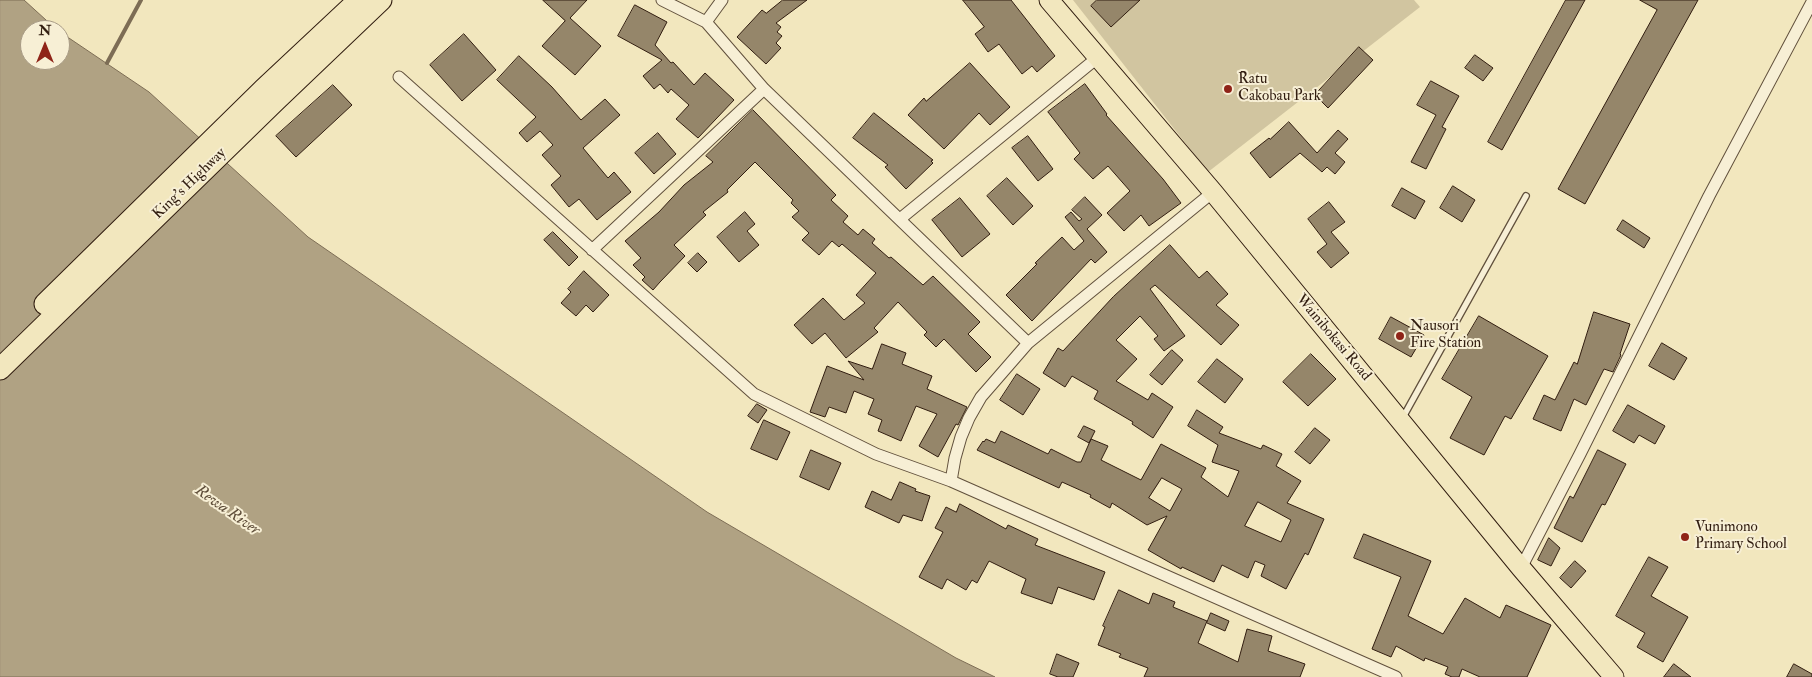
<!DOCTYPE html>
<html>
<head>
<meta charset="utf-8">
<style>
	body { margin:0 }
	#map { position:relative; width:1812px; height:677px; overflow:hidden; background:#f2e7be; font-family:"IM FELL Double Pica",serif }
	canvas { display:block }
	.north { position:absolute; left:20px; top:20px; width:50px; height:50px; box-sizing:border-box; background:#f7efd5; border:1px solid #a89b86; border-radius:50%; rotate:0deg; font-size:14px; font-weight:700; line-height:20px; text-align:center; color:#311d10 }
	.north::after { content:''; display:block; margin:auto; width:18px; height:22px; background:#8f2418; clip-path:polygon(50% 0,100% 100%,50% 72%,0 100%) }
</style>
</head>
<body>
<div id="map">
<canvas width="1812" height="677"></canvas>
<div class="north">N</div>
</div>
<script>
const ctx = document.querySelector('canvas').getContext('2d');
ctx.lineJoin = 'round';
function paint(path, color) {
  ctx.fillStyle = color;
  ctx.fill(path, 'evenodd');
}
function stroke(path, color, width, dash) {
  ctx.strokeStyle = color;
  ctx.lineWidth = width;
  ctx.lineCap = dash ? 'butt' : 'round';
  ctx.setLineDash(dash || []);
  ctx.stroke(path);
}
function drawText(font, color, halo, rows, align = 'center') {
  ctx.font = font + ' "IM FELL Double Pica",serif';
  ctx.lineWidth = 4;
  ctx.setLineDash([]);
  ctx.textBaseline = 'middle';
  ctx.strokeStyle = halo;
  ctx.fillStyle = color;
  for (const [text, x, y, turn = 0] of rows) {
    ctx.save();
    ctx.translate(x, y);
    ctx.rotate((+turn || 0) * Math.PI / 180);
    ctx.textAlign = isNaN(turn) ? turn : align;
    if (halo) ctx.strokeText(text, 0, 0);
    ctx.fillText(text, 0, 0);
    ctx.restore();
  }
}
paint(new Path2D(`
	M1073,0H1414L1420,7L1208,172Z`), '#d1c5a0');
const water = new Path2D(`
	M0,0H24L57,30H30V60H60V32L149,92L308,237L707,512L956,658L995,677H0Z`);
paint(water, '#b0a283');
stroke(water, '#7d6d55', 1);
stroke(new Path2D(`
	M107,63L141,0`), '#7d6d55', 4);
const building = new Path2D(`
	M543,0H587L570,18L601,46L575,75L542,46L565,21Z
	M783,0H807L776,23L781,27L777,32L782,36L776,43L781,48L766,64L737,37L762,10L766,13Z
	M963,0H1011L1055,56L1037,72L1032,66L1022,74L999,44L988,52L975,34L984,27Z
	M1097,0H1140L1111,27L1091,6Z
	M1566,0H1585L1502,150L1488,142Z
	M1640,0H1698L1585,204L1558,189L1657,10Z
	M635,5L667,22L655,45L671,63L673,62L694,85L705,73L734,100L698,138L676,119L689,105L671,89L668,93L660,84L654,89L643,76L662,60L618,36Z
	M464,34L496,70L462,101L430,65Z
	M1359,47L1373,60L1328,108L1315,95Z
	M1475,55L1493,68L1483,81L1465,68Z
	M519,56L552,87L581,120L605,99L620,115L583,148L608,178L614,172L631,192L597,220L579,199L569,207L551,185L561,176L542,155L553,145L540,131L527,142L519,133L536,117L497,80Z
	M970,63L1010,107L990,125L979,113L944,149L908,115L924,98L926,101Z
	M1431,81L1459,96L1442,127L1446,129L1426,169L1411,162L1436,115L1417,105Z
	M1085,84L1107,114L1106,115L1163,179L1181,203L1149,226L1141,215L1124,231L1107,213L1130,191L1108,166L1093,179L1074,159L1080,153L1048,112Z
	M333,85L352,105L296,157L276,136Z
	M753,110L836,195L831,200L848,216L843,222L858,235L863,229L875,239L872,243L889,258L891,257L923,285L933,276L980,322L968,334L991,357L976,372L944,339L936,347L924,335L927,332L898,302L874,328L878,332L846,358L825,333L812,344L794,325L823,298L844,320L865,303L856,295L876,273L842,244L839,247L832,241L819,255L802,240L809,233L792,217L799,211L791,203L793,200L755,162L727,190L728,192L703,212L706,215L674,245L685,256L660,282L653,290L642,280L645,277L633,265L641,258L625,241L659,212L684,185L713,162L706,156Z
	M874,113L933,160L931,161L933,163L906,189L885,167L888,165L853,138Z
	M1289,122L1317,153L1338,130L1348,139L1335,153L1345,162L1335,174L1327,167L1322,172L1300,153L1270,178L1250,153L1269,138L1270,139Z
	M658,133L676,154L654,174L635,153Z
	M1028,136L1053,169L1038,181L1012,148Z
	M1007,178L1033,206L1013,225L987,196Z
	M1453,186L1475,200L1462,222L1440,208Z
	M1402,188L1425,201L1415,219L1392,206Z
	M1085,197L1102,215L1087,229L1107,252L1095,263L1091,259L1032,321L1006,295L1037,264L1035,263L1062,237L1074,250L1084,241L1065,217L1071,212L1079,221L1082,219L1072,210Z
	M960,198L990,234L962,257L932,220Z
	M1329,202L1345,222L1331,232L1349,253L1331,268L1317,252L1327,244L1308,219Z
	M745,212L755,224L747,231L759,245L739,262L717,237Z
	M1623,220L1650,238L1644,248L1617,230Z
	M553,232L578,257L569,266L544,240Z
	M1170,245L1199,278L1207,271L1228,294L1216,305L1239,325L1221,345L1155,285L1150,289L1185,336L1164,351L1154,339L1158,336L1140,316L1116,340L1137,359L1116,381L1148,400L1152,393L1173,407L1153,438L1132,424L1133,422L1094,399L1098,391L1072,376L1065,387L1043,373L1058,348L1063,351L1113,297Z
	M698,253L707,262L697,272L688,263Z
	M584,271L609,295L593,312L586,305L576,316L561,303L571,292L568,289Z
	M1594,312L1630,324L1620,354L1621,355L1613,372L1604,369L1586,405L1574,399L1561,431L1533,419L1544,395L1555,400L1574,362L1577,364Z
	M1479,316L1548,356L1511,419L1505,416L1484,455L1450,438L1472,397L1442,379Z
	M1391,317L1424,335L1411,357L1379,339Z
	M1662,343L1687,358L1674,380L1649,366Z
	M882,344L906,353L902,364L932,376L927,389L967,407L958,425L956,424L938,457L919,446L937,414L916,406L901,441L878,431L882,420L868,414L874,399L854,391L846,413L829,407L825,417L810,412L827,366L864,380L848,361L872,369Z
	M1172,350L1183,360L1162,385L1150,375Z
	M1311,354L1336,379L1308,406L1283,382Z
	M1217,359L1243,379L1225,403L1198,382Z
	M1017,374L1040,389L1023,415L1000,400Z
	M757,404L767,410L758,423L748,416Z
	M1628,405L1665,426L1655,444L1639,435L1634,443L1613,431Z
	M1197,410L1223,427L1219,433L1261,449L1263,445L1282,454L1276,466L1301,481L1287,503L1324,519L1308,555L1305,553L1286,589L1261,576L1265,565L1255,561L1248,578L1222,565L1214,582L1182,567L1181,569L1148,550L1167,516L1147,525L1112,503L1110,508L1090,497L1091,495L1062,482L1059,488L977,450L983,441L984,442L986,439L995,443L1001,431L1048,454L1051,449L1077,462H1081L1091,439L1108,446L1101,460L1141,480L1161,444L1206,468L1201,477L1228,497L1239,471L1212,462L1218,445L1188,426ZM1162,478L1182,489L1170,511L1149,498ZM1258,502L1291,520L1281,542L1245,526Z
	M764,420L790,432L777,460L751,449Z
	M1084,426L1095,431L1089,443L1078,437Z
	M1315,428L1330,440L1310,464L1295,452Z
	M811,450L841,463L829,490L800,477Z
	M1598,450L1626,464L1605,505L1602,504L1582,542L1554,528L1570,496L1573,498Z
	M900,482L916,489L915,491L930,496L922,521L903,515L899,523L865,507L872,491L891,500Z
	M960,504L1006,529L1008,525L1038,539L1035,545L1105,572L1094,600L1058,587L1052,604L1021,593L1026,579L989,561L977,583L972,580L966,590L947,579L942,589L919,577L943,532L935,528L946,507L956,512Z
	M1364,534L1431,561L1408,616L1443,634L1465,598L1500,618L1506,605L1551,625L1527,677H1480L1462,669L1459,677H1452L1445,674L1448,667L1425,658L1424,661L1396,646L1391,657L1372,649L1401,577L1354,558Z
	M1549,538L1560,548L1551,566L1538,560Z
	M1649,557L1668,567L1651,596L1688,617L1663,662L1637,647L1645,633L1616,616Z
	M1575,561L1586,571L1571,588L1560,578Z
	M1119,590L1149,604L1153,593L1175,602L1173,607L1207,621L1198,643L1238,662L1247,629L1272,636L1268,651L1305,664L1300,677H1144L1148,668L1119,657L1121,654L1098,645L1105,627L1103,626Z
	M1211,613L1229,621L1225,631L1207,623Z
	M1057,654L1079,663L1073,677H1058L1050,674Z
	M1674,664L1691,677H1664Z
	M1794,664L1812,674V677H1787Z`);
paint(building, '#95866a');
stroke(building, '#311d10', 1);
const lane = new Path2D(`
	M1402,419L1526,196`);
const street = new Path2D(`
	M662,0L706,22L764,89L1028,343
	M706,22L722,0
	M399,77L754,394L876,454L951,481L1396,677
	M900,219L1097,58
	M592,250L764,89
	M951,481L955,458L961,437L969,418L981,397L1028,343L1213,192
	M1521,568L1580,454L1709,196L1812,2`);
const primary = new Path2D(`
	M1049,0L1213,192L1521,568L1614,677`);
const highway = new Path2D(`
	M45,304L263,90L359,0
	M0,369L275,101L381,0`);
stroke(lane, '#61503c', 8);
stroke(street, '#61503c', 13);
stroke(primary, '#311d10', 21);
stroke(highway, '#311d10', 23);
stroke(lane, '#f7efd5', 5.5);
stroke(street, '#f7efd5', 11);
stroke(primary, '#f2e7be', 19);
stroke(highway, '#f2e7be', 21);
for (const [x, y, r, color] of [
	[1228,89,5,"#8f2418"],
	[1400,336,5,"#8f2418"],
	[1685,537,5,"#8f2418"]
]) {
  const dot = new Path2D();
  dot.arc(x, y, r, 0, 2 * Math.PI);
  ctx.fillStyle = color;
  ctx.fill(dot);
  stroke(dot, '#f7efd5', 2);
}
drawText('15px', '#311d10', '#f7efd5', [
	["Ratu",1238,80],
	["Cakobau Park",1238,97],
	["Nausori",1410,327],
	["Fire Station",1410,344],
	["Vunimono",1695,528],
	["Primary School",1695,545]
], 'left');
drawText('15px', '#311d10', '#f7efd5', [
	["King's Highway",190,184,-44],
	["Wainibokasi Road",1333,338,50]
]);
drawText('italic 16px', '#5d4c38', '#f7efd5', [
	["Rewa River",227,511,35]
]);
</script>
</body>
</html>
